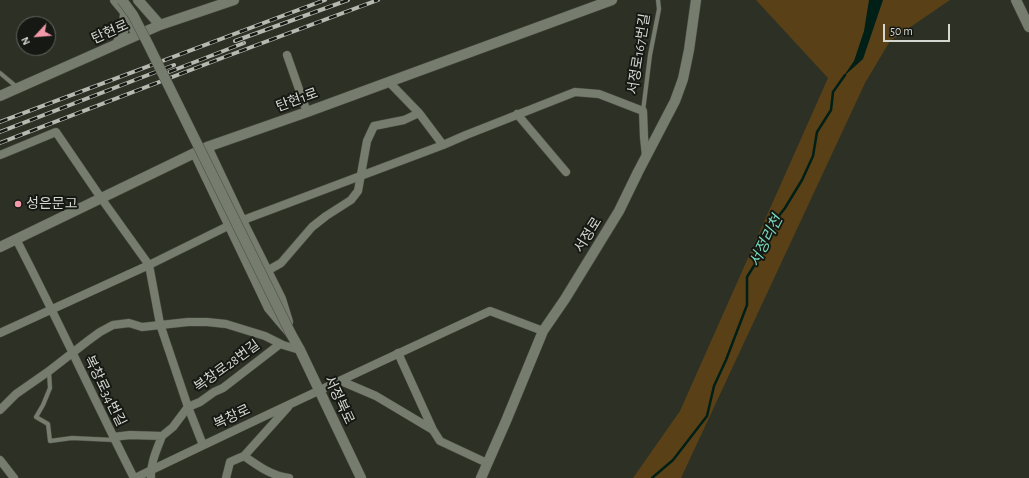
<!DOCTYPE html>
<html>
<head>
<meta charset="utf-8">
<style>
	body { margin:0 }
	#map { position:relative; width:1029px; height:478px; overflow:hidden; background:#2d3125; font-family:"Alegreya Sans",sans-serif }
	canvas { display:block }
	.north { position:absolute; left:16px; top:16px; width:40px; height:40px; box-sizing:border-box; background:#161813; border:1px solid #62645e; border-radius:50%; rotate:244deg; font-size:11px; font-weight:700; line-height:16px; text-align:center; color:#d3d7cf }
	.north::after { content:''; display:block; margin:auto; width:14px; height:18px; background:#f39aaa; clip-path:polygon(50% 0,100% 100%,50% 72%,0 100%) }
	.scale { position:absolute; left:883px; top:24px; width:67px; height:18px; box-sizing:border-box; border:2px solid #d3d7cf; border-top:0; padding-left:5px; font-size:12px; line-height:14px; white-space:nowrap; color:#d3d7cf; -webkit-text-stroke:3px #161813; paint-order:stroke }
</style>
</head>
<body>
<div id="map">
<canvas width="1029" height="478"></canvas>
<div class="north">N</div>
<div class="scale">50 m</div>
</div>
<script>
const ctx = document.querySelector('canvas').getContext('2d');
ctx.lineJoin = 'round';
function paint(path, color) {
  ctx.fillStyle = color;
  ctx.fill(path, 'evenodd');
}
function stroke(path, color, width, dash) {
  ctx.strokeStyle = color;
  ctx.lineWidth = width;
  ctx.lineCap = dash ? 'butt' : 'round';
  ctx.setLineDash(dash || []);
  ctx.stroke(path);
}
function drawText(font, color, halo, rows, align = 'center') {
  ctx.font = font + ' "Alegreya Sans","Noto Sans KR",sans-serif';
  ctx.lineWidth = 4;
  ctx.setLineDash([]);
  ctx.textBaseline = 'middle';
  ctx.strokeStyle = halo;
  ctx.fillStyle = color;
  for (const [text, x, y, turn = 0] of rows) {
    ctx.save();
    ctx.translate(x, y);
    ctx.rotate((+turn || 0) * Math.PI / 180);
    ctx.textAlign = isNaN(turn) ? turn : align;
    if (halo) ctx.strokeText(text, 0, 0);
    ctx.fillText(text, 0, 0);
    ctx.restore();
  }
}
paint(new Path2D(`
	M756,0H950L890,41L865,83L681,478H633L680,411L828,78Z`), '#594016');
paint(new Path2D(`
	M869,0H883L863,59L843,77L854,61L864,31Z`), '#001f16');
stroke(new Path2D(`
	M652,478L673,460L707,416L714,386L726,360L747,305V277L767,245L774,222L785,208L802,180L813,156L817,132L831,110L833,92L845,75`), '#001f16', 2.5);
const service = new Path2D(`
	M0,73L18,88
	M643,111L650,55L659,9L658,0
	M49,372L50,388L43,405L36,417L48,424L50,441L72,438L114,440`);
const minor = new Path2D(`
	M287,55L307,112
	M389,82L419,113
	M517,114L566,172
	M0,155L56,132L101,198L149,265L160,324L188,407L203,445
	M16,239C57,318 94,399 134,478
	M267,271L281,263L312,227L326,216L351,200L358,191L367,141L374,126L404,120L419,113L443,145L466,135L575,92L599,94L643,111L644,137L646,156
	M0,333L149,265L230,225L443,145
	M398,353L433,430L440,441L487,463
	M341,381L376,396L433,430
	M0,410L16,394L49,371L89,340L100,332L113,325L129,323L142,327L188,322H207L226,324L265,336L283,345L300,350
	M113,437L130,435L162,436L173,427L188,407L200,402L214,392L223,388L280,344
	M244,456L288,407
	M0,460L14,478
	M135,478C253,421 371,366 490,311L543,331
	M151,478C150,464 157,449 162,436
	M226,478L230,462L244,456C258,466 272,476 289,478`);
const tertiary = new Path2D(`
	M115,0L125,12L137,35
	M138,0L160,25
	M1016,0L1029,27
	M117,44L123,32L125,14
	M0,96L160,25L234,0
	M207,147L241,219L281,299L288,322
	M195,153L269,308L291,334L300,350L361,478
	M0,247L207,147L307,112L612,0
	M481,478L506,421L543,331L565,299L619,211L638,172L675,101L683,79L689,50L696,0`);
stroke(service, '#4a4e44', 5);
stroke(minor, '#4a4e44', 9);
stroke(tertiary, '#4a4e44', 11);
stroke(service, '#767c6e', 4);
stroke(minor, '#767c6e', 8);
stroke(tertiary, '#767c6e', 10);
const rail = new Path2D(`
	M235,41L348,0
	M169,72L244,43
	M0,122L325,0
	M0,132L174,65
	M0,143L222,58L378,0`);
stroke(rail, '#b5b9b0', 4);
stroke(rail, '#161813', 2.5, [8]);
const tertiaryBridge = new Path2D(`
	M122,0L133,15L147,42L291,334`);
stroke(tertiaryBridge, '#4a4e44', 11, []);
stroke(tertiaryBridge, '#767c6e', 10);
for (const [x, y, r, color] of [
	[18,204,4,"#f39aaa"]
]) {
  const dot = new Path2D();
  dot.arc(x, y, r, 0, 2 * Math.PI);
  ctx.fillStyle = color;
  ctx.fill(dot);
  stroke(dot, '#161813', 1.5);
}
drawText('14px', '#d3d7cf', '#161813', [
	["탄현로",110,32,-24],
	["서정로167번길",639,54,-81],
	["탄현1로",297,100,-20],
	["서정로",588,235,-58],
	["복창로28번길",227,366,-36],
	["복창로34번길",105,391,64],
	["서정북로",339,400,65],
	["복창로",232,417,-25]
]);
drawText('14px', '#d3d7cf', '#161813', [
	["성은문고",26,204]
], 'left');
drawText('italic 15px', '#79dbbe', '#161813', [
	["서정리천",766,241,-63]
]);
</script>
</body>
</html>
